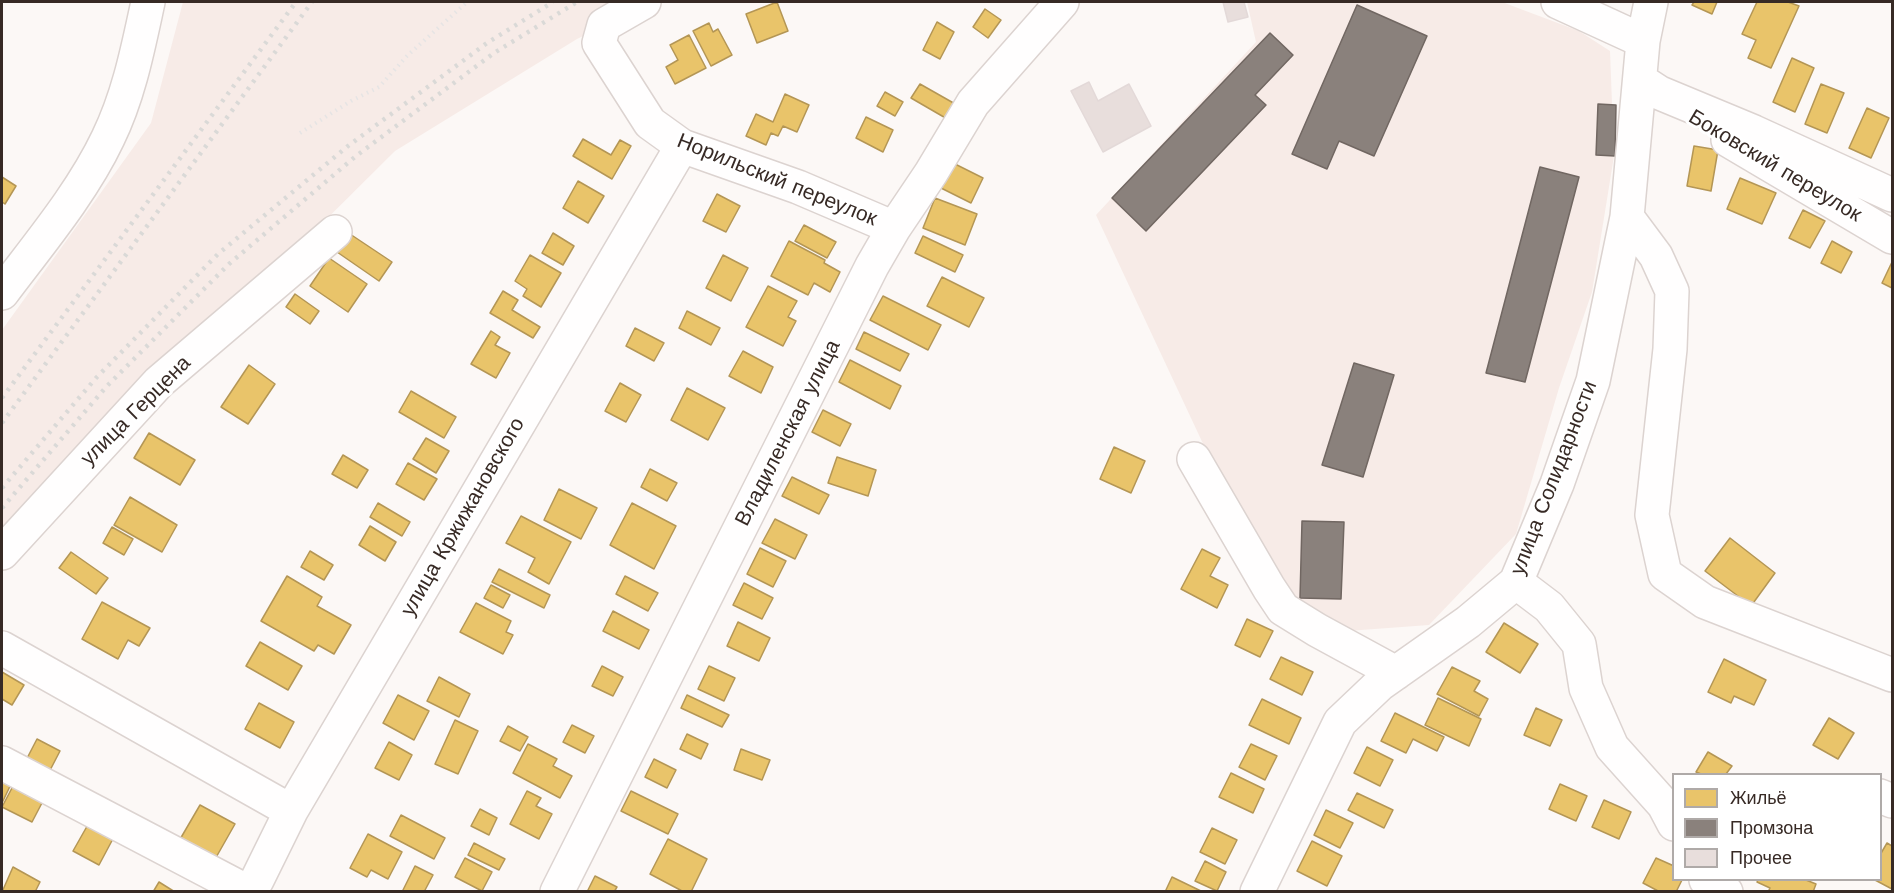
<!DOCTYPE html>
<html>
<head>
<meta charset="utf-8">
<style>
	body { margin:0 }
	#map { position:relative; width:1894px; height:893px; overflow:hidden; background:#fcf8f6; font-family:"Work Sans",sans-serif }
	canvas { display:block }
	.frame { position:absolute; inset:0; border:3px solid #372a25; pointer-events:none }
	.legend { position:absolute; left:1672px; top:773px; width:210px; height:108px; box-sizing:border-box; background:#fff; border:2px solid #afaaa8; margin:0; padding:8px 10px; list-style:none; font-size:18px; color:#372a25 }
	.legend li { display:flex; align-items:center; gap:12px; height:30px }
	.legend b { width:30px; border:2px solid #afaaa8 }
</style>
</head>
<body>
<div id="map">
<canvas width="1894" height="893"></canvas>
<div class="frame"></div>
<ul class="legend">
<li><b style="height:16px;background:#e9c46a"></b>Жильё</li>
<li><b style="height:16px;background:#8a817c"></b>Промзона</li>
<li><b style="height:16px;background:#e8dedc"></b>Прочее</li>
</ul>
</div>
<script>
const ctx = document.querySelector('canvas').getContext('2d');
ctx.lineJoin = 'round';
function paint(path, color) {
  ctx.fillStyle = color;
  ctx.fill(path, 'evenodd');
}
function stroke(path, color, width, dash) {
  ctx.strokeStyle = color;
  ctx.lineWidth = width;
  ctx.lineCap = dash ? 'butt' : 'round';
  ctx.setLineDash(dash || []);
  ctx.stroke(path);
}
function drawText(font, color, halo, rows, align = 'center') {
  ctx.font = font + ' "Work Sans",sans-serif';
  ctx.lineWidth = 6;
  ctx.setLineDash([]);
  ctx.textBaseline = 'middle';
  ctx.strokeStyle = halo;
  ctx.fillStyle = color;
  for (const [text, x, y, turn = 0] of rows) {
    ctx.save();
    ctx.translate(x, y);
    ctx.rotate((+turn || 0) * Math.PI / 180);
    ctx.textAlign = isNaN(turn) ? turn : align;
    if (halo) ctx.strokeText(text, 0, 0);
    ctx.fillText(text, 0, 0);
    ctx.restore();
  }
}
paint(new Path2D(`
	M183,2H654L577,39L395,151L59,485L2,560V330L151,123Z
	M1247,2H1502L1579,31L1610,51L1614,156L1592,292L1559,388L1516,534L1429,625L1334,632L1271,589L1096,215L1256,42Z`), '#f7ebe7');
const homes = new Path2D(`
	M777,2L788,31L757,43L746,14Z
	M1694,2H1717L1712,14L1692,5Z
	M1757,2H1788L1799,6L1771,68L1748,58L1756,40L1742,34Z
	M985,9L1001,20L988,38L973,27Z
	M937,22L954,32L940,59L923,50Z
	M709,23L713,32L718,29L732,55L711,66L693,31Z
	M689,35L706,68L675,84L666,67L678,60L670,45Z
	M1792,58L1814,68L1795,112L1773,102Z
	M920,84L957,105L949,120L911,98Z
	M1821,84L1844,93L1827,133L1805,124Z
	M885,92L903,102L895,116L877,106Z
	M785,94L809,105L797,132L783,126L778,136L771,133L766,145L746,136L756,114L773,122Z
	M1867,108L1889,118L1871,158L1849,148Z
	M866,117L893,130L883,152L856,138Z
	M583,139L611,155L620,140L631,146L612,179L573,156Z
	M1694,146L1718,150L1711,191L1687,186Z
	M953,163L983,178L971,203L941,188Z
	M2,177L16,186L5,204L2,202Z
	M1740,178L1776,193L1762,224L1727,209Z
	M578,181L604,196L588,223L563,208Z
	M717,194L740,206L726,232L703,221Z
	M935,198L977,214L965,245L923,228Z
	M1803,210L1825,221L1810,248L1789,238Z
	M804,225L836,242L827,258L795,241Z
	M553,233L574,246L563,265L542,253Z
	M350,234L392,262L379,281L337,252Z
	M923,236L963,255L955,272L915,253Z
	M789,241L825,260L824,263L840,272L830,292L814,283L808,295L771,276Z
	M1832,241L1852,252L1841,273L1821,263Z
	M530,255L561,273L541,307L523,296L527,289L515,281Z
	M723,255L748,268L731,301L706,288Z
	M329,258L367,284L348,312L310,286Z
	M1892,262V288L1882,283Z
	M942,277L984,298L969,327L927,306Z
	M768,286L797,301L788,317L796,321L783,346L746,327Z
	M503,291L518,300L512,310L540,327L533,338L490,313Z
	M295,294L319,311L310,324L286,307Z
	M883,296L941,325L928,350L870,320Z
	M687,311L720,328L711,345L679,328Z
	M635,328L664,343L654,361L626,346Z
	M491,331L500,337L495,345L510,353L496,378L471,364Z
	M864,332L909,354L900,371L856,349Z
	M743,351L773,367L761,393L729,376Z
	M850,360L901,386L890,409L839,382Z
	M249,365L275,384L248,424L221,407Z
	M620,383L641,395L626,422L605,411Z
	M687,388L725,408L708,440L671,420Z
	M411,391L456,417L444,438L399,412Z
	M823,410L851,424L840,446L812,432Z
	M149,433L195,460L180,485L134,458Z
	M426,438L449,451L436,473L413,459Z
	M1114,447L1145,461L1131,493L1100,479Z
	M343,455L368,470L357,488L332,474Z
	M837,457L876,470L868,496L828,483Z
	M408,463L437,479L424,500L396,484Z
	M650,469L677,483L667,501L641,487Z
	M792,477L829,495L819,514L782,496Z
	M559,489L597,508L581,539L544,520Z
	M130,497L177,525L162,552L114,525Z
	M378,503L410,522L402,536L370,517Z
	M632,503L676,526L654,569L610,545Z
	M521,516L571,542L549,584L528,572L535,558L506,543Z
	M775,519L807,535L795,559L762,543Z
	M370,526L396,542L385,561L359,545Z
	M112,527L133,539L124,555L103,543Z
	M1730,538L1775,573L1751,606L1705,571Z
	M760,548L786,561L773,587L747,574Z
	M1202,549L1220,558L1210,576L1228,585L1217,608L1181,589Z
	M310,551L333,565L324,580L301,567Z
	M71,552L108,578L96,594L59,568Z
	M499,569L550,595L544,608L492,582Z
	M287,576L322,597L317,606L351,625L334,654L318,645L314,651L261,621Z
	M625,576L658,593L648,611L616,594Z
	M744,583L773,598L762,619L733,605Z
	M491,585L510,595L503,608L484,598Z
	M102,602L150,628L139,646L128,640L118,659L82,639Z
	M476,603L511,621L506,632L513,635L503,654L460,632Z
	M613,611L649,630L639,649L603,631Z
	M1247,619L1273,631L1260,657L1235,645Z
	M738,622L770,638L759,661L727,646Z
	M1504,623L1538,644L1520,673L1486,652Z
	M260,642L302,666L288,690L246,666Z
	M1281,657L1313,672L1302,695L1270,679Z
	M1724,659L1766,680L1754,705L1734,696L1731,703L1708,692Z
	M602,666L623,677L613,696L592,686Z
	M709,666L735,678L724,701L698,689Z
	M1452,667L1480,681L1474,691L1488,699L1479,716L1437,694Z
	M2,672L24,685L12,705L2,699Z
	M439,677L470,694L459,717L427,701Z
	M398,695L429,711L414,740L383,723Z
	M687,695L729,715L722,727L681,708Z
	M1438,698L1481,719L1469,746L1425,725Z
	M1262,699L1301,718L1289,744L1249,725Z
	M259,703L294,722L280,748L245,729Z
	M1536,708L1562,720L1550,746L1524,735Z
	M1395,713L1444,737L1437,751L1413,739L1406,753L1381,741Z
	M1829,718L1854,733L1838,759L1813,745Z
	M455,720L478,731L458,774L435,764Z
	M572,725L594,736L585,753L563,742Z
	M508,726L528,737L520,751L500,741Z
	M687,734L708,744L701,759L680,749Z
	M37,739L60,751L46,778L23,766Z
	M389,742L412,755L399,780L375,768Z
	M528,744L557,759L553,766L572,776L560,798L513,773Z
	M1251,744L1277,756L1265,780L1239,767Z
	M1367,747L1393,760L1380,786L1354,773Z
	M741,749L770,760L762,780L734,770Z
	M1708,752L1732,766L1726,774H1701L1696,772Z
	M654,759L676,770L667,788L645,777Z
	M1231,773L1264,789L1253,813L1219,797Z
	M2,774L13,780L2,803Z
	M1560,784L1587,796L1576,821L1549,809Z
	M13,786L43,801L32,822L2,807Z
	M527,791L541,798L536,806L552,814L539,839L510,824Z
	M631,791L678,814L668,834L621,811Z
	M1357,793L1393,810L1384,828L1348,810Z
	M1604,800L1631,812L1619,839L1592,827Z
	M200,805L235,824L214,861L179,841Z
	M480,809L497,818L489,835L471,826Z
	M1326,810L1353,823L1340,848L1314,835Z
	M401,815L445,838L434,859L390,836Z
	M90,821L115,835L99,865L73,851Z
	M1212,828L1237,840L1225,864L1200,852Z
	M368,834L402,852L388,879L371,870L367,877L350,868Z
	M668,839L707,859L691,892H684L650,874Z
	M1312,841L1342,856L1327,886L1297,871Z
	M474,843L505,859L499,870L468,855Z
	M1887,843L1892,846V889L1875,880H1880V855Z
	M465,858L492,872L482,891L455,877Z
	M1656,858L1674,866V880H1682L1676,892H1660L1643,883Z
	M1205,861L1226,872L1217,891L1195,881Z
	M415,866L433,875L424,892H402Z
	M13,867L40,882L35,892H2Z
	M595,876L617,887L614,892H587Z
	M1172,877L1203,892H1165Z
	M1758,880H1806L1816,884L1813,892H1768L1770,888L1757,882Z
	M159,882L175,892H153Z`);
paint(homes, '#e9c46a');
stroke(homes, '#b49655', 1.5);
const industry = new Path2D(`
	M1357,5L1427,36L1374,156L1339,141L1327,169L1292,154Z
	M1270,33L1293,55L1255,95L1266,105L1146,231L1112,198Z
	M1598,104L1616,105L1615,156L1596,155Z
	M1540,167L1579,177L1525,382L1486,373Z
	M1354,363L1394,375L1363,477L1322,465Z
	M1302,521L1344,522L1341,599L1300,598Z`);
paint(industry, '#8a817c');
stroke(industry, '#716762', 1.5);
const building = new Path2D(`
	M1223,2H1244L1248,17L1228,22Z
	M1089,82L1098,101L1129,84L1151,126L1103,152L1071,91Z`);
paint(building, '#e8dedc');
stroke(building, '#e3d9d8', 1.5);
const minor = new Path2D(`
	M644,2L604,25L599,43L650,123L682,146L798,187L894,228
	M1558,2L1643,41
	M1640,80L1660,93L1754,132L1892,195
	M1728,140L1892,237
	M1627,217L1656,256L1672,291L1670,349L1652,515L1665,574L1705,602L1892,675
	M2,293C38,245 82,193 108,138C129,95 138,48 148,2
	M1194,459L1269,588L1283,609L1317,630L1396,673
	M2,553L159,382L335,232
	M1516,582L1549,607L1579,644L1586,688L1612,747L1664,805L1674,824
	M2,648L291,811
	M2,763L248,892
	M1880,796L1892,801
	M1706,880L1726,892
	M250,892L257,880L291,811L682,146
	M557,892L872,266L894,228L931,173L973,103L1062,2
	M1257,892L1340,722L1380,684L1468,622L1516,582L1557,484L1593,381L1627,217L1643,41L1651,2`);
stroke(minor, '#dcd3d0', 36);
stroke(new Path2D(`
	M300,133L351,101L379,87L407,56L467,2`), '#e6e4e4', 4, [1.5, 4.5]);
stroke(minor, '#fffefe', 33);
stroke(new Path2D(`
	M2,398L296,2
	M2,423L312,2
	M2,488L96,378L218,254L348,146L487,43L553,2
	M2,508L107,386L229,264L356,156L494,53L577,2`), '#dad9d7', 4.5, [3, 6]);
drawText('21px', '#372a25', '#fff', [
	["Боковский переулок",1775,166,31],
	["Норильский переулок",777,180,22],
	["улица Герцена",136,411,-45],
	["Владиленская улица",788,433,-63],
	["улица Солидарности",1554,478,-69],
	["улица Кржижановского",463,517,-60]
]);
</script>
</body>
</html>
